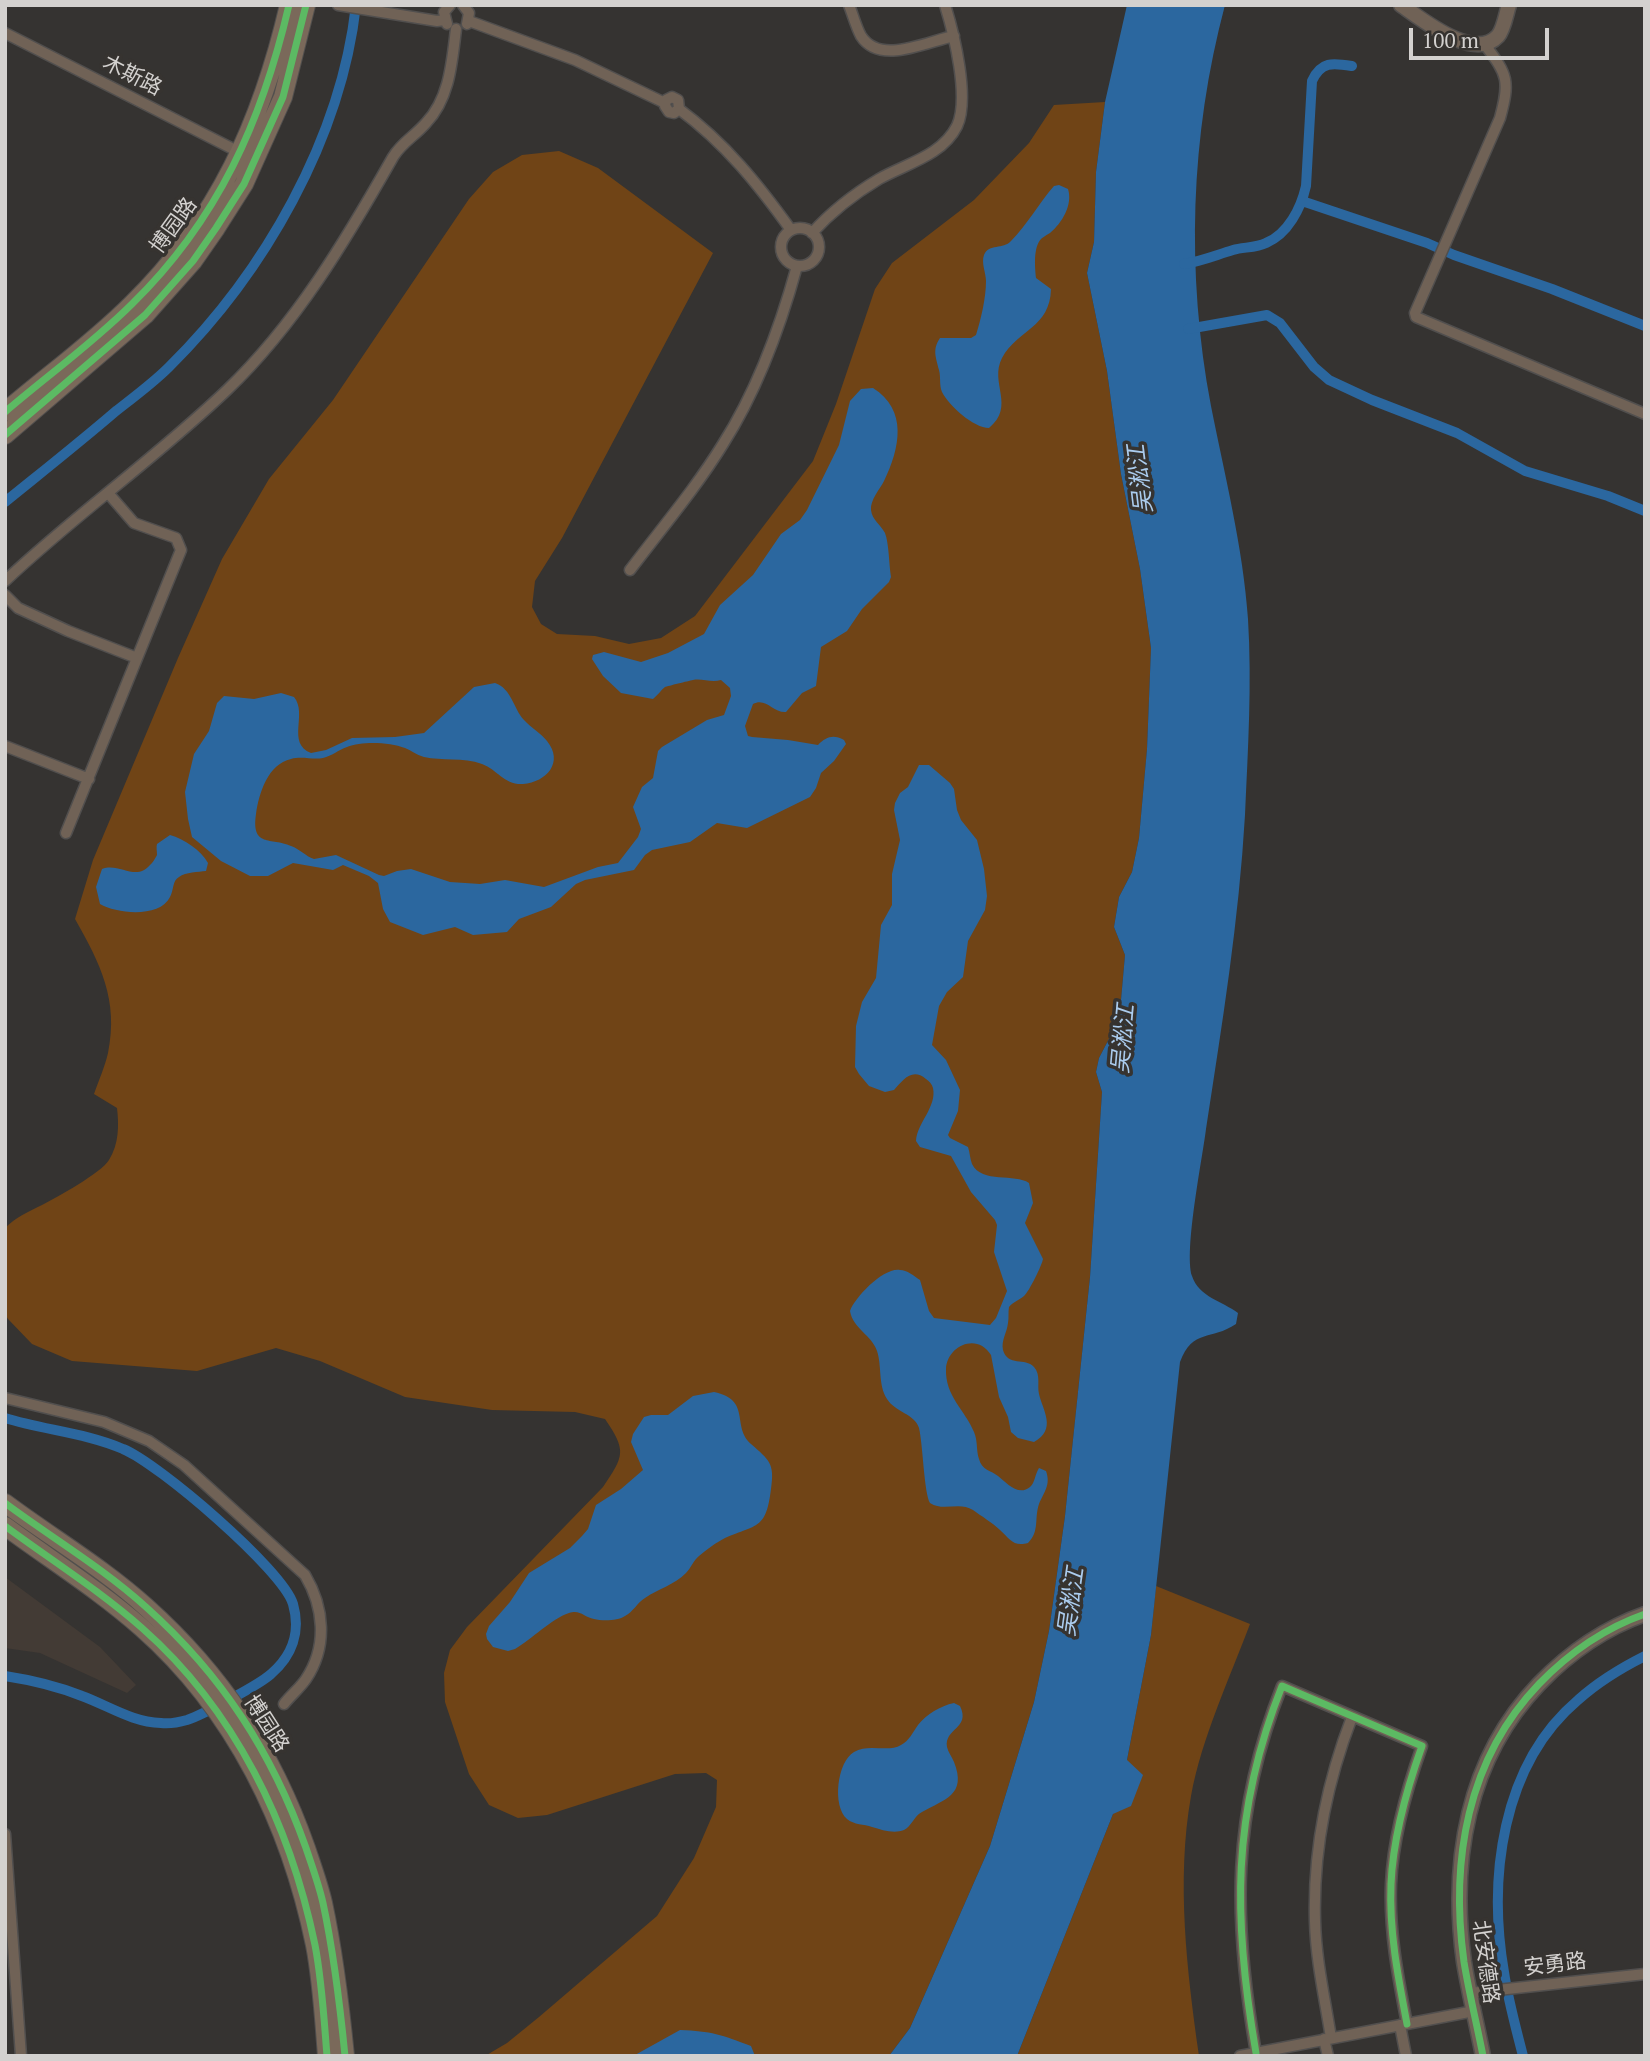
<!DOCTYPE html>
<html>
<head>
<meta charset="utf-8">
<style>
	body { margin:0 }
	#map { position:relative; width:1650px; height:2061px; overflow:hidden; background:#353331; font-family:"PT Serif",serif }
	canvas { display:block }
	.frame { position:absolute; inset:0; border:7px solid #d3d1cf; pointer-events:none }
	.scale { position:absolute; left:1409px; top:28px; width:140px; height:32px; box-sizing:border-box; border:4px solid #d3d1cf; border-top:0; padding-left:9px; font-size:21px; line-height:24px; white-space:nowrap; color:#d3d1cf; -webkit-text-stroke:5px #363330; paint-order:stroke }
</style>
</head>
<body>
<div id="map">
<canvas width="1650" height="2061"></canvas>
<div class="frame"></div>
<div class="scale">100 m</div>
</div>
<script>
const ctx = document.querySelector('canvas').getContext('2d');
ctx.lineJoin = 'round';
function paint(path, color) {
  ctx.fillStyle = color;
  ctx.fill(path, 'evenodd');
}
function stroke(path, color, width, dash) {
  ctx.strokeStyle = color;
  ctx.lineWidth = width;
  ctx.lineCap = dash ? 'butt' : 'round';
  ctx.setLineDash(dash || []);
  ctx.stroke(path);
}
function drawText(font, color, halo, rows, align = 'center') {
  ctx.font = font + ' "PT Serif","Noto Sans SC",serif';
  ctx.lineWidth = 7;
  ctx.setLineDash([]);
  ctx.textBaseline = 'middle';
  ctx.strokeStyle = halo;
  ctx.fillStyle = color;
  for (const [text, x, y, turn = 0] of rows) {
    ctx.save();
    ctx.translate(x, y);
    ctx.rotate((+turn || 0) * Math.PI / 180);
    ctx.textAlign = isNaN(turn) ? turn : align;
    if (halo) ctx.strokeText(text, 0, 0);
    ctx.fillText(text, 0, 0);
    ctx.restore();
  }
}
paint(new Path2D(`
	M5,1577L100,1647L136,1685L127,1693L40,1653L5,1648Z`), '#433b35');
paint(new Path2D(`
	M1105,102L1096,172L1094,242L1087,273L1107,371L1121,474L1140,569L1151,648L1147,749L1139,838L1132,872L1119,897L1114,927L1125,955L1120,1011L1111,1035L1099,1058L1096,1072L1102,1092L1090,1277L1065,1516L1049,1631L1034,1702L990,1846L910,2028L889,2056H485L507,2043L539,2017L657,1916L694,1858L716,1807L717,1780L706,1773L675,1774L547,1815L518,1818L489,1805L469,1774L445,1702L444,1673L450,1650L467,1627L603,1487C624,1456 627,1451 605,1419L575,1412L492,1410L405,1397L320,1361L276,1348L197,1371L72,1361L32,1344L8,1319L5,1314V1228C16,1217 28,1212 42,1205C56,1198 101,1173 109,1160C119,1144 119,1125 117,1108L94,1094C99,1080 105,1066 108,1053C119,1000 100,963 75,919L93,860L178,658L222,559L269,479L333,400L469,199L493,172L522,155L559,151L598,168L713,253L562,538L535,581L532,607L541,624L557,634L595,636L629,644L661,638L695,616L813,461L836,404L875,289L892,263L974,200L1029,143L1054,105Z
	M1156,1586L1250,1624C1229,1680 1202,1737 1191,1796C1176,1881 1187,1971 1199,2056H1017L1113,1814L1127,1760L1151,1635Z`), '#704416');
paint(new Path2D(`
	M1127,5H1225C1190,136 1186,273 1211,406C1225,477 1243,547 1248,619C1252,684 1248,749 1245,815C1239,920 1222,1025 1206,1129C1202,1161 1184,1250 1192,1276C1199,1297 1222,1301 1238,1313L1236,1324C1211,1341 1193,1328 1180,1362L1151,1635L1127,1760L1143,1775L1131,1806L1113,1814L1017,2056H889L910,2028L990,1846L1034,1702L1049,1631L1065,1516L1090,1277L1102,1092L1096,1072L1099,1058L1111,1035L1120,1011L1125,955L1114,927L1119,897L1132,872L1139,838L1147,749L1151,648L1140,569L1121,474L1107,371L1087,273L1094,242L1096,172L1105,102Z
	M1059,185L1068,189C1073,205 1062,223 1050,233C1048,234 1042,238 1041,239C1033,248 1035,267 1036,278L1051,289C1050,328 1018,329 1002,358C989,383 1016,406 989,428C974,428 949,406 942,392C939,385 941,377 939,370C936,357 932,350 940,338H971L976,335C981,319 986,298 986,281C986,273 981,263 984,255C989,243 1003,250 1011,241C1027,225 1039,203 1054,186Z
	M873,388C908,410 900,448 884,481C880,489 870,500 871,510C872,520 881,525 885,533C889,543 889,565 891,577L889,582L862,609L847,631L821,647L816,686L802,693L786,712C773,713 766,697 753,704L745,726L748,736L752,737L788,740L818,745C826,737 833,734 844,740L846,744L834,761L821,773L816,788L810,797L747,828L717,823L690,842L652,850L645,855L634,870L585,880L576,884L551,907L519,919L507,932L473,935L455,927L423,935L390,922L383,909L378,883L369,876L343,865L333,870L293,863L268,876H250L221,861L192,837L188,819L185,792L194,754L209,731L217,703L224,696L254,699L281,693L294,697C308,714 286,743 311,753L326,750L352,738L395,737L424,733L474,687L495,683C512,689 513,708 524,720C531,728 541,733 547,741C564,762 547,782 523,784C504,785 498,770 482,764C463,757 442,761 424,757C416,755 411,750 405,748C389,742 362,741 347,747C338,750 332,756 323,758C313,760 302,756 291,759C268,764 259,793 256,814C251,848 271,837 291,846C300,849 305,856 314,859L336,855L379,875L384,876L397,871L411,869L450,882L480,884L505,880L544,887L598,867L618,863L638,837L641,829L633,807L642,787L653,778L658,751L662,747L707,720L724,715L731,696L730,688L721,680C711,683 702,678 693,680C688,681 668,686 665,687C661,690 658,695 653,699L621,693L603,676L592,659L593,655L604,652L641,662L668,653L704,634L720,605L753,575L781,534L800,520L807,510L839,445L850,401L861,389Z
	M929,765L950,783L954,789L957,810L961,820L977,840L984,869L987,896L985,910L968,941L963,977L947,992L939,1006L932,1045L946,1060L960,1090L958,1111L948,1135L950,1138L968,1147C970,1153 970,1159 972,1164C982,1184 1015,1173 1029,1183L1033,1203L1025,1223L1043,1259C1042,1265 1029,1292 1024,1296C1019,1300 1013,1302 1009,1307C1008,1312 1009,1318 1008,1323C1007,1333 1001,1340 1003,1350C1008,1367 1025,1357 1034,1367C1041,1375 1037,1385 1039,1394C1043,1411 1057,1429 1034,1442L1018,1438L1011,1432L1008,1417L999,1397L991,1355C977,1332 947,1346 946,1369C945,1396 965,1410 974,1432C978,1441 976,1450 979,1459C982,1470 990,1470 998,1476C1006,1482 1018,1497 1030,1487C1035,1483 1035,1474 1039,1468L1046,1471C1051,1485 1044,1492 1039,1504C1034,1519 1040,1531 1028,1543C1013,1547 1010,1539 1000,1530C993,1523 981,1516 973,1510C959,1501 944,1512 930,1503C924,1493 923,1445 919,1428C915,1414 895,1412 887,1399C878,1385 882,1366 877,1351C872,1335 853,1329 850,1311C855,1297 884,1267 900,1270C907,1270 914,1276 920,1280L929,1311L934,1318L990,1325L996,1318L1007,1291L994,1252L997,1225L995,1220L971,1192L951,1156L920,1147L916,1141C917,1123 937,1107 933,1088C932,1084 929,1081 926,1079C912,1067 903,1080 894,1090L885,1092L869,1086L859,1074L855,1067L856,1026L862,1002L876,978L881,925L892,905V874L900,840L894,810L895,803L900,793L908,787L919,765Z
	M170,835C184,839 201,850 208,863L206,871C198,872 186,872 179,877C172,881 174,890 170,897C160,918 117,914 100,904L96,887L102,869C119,862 136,882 150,865C152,864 156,857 157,855C157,851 156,847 157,844Z
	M714,1392C752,1400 731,1426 751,1444C769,1460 775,1463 771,1489C766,1529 758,1524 725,1538C717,1542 706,1550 699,1556C693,1561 691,1568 686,1573C674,1585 658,1589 645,1598C637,1603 633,1612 625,1616C618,1621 602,1621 594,1619C584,1617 580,1609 569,1613C551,1619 532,1639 515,1649L508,1651L493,1647L487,1639L486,1634L489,1626L510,1602L529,1573L570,1548L582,1536L588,1529L596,1505L621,1489L643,1470L631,1442L633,1434L644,1417L651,1415H668L693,1396Z
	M954,1703L960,1706C971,1729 944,1728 947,1747C948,1752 952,1757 954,1762C967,1795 945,1799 922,1812C914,1816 911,1827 904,1830C894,1834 882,1830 872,1827C864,1824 854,1825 847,1819C832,1806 837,1762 854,1752C869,1743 888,1753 901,1745C909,1741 913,1732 918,1725C927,1714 940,1706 954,1703Z
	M680,2030C711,2031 722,2035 751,2046L755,2056H598L635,2055Z`), '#2b679f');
stroke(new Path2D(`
	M1302,201L1427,243L1454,255L1552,289L1645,326
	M1184,264C1202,261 1216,255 1233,250C1243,247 1256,248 1266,243C1288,234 1301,208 1306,186L1312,81C1321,61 1333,63 1352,66
	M1188,329L1267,315L1280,323L1314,367L1329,380L1372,400L1457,433L1525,471L1608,496L1645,511
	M5,502C42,472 80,442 116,411C134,397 153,383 169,367C264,273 341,139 356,5
	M5,1418C44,1430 86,1433 123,1449C158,1463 283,1570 293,1604C301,1632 292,1656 271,1674C259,1685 202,1715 187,1720C180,1722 169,1724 161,1723C132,1722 109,1706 82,1696C57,1686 31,1680 5,1676
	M1523,2056C1516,2028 1508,2000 1504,1972C1488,1879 1501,1765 1578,1700C1598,1682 1621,1668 1645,1656`), '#2b679f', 10);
const minor = new Path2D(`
	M338,5L437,21L444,20
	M463,5L469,13L467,24
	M849,5C853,15 856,27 861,36C880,66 928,41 954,36
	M469,21L575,60L665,103
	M447,24L444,12L450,5
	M5,33L241,153
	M1485,45C1508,75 1510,81 1500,118L1415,313L1416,317L1645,414
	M679,109L674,113L669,112L665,106L666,100L672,97L678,100L679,109C725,143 758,184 791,230
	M781 247a19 19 0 1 1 38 0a19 19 0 1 1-38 0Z
	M812,233C831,212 854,194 879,179C905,164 942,156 957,126C970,98 954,34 945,5
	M630,570C661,529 696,488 723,444C758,389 780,328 797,266
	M5,581C76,514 156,458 227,390C296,324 346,240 393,157C402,142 415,136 426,123C450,98 452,61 456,29
	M5,595L18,608L68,631L137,658
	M5,746L89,779
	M66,833L181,550L176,538L134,523L108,493
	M5,1398L104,1422L149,1441L184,1465L305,1575C324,1607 328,1646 306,1679C300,1688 291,1695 284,1704
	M5,1834L21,2056
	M1470,1993L1645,1974
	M1400,2025L1406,2056
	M1331,2038C1325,1999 1316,1961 1315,1921C1313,1851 1327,1782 1352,1717
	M1324,2039L1328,2056
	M1256,2053C1233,1920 1231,1814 1282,1686L1422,1746C1406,1791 1393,1837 1391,1884C1389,1931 1398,1977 1407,2024
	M1240,2056L1474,2011`);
const tertiary = new Path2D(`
	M1401,5C1423,20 1474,62 1498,36C1504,29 1506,14 1509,5
	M1483,2056C1477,2025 1469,1993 1464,1962C1450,1861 1467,1759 1539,1684C1568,1654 1605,1628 1645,1614`);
const primary = new Path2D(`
	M5,412C47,376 93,343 132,304C218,220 262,121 289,5
	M5,435L145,315L193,261L216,228L244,184L283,97L306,5
	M5,1503C52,1538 103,1568 146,1607C222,1675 272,1752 306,1848C312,1866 319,1885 323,1903C334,1954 340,2005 345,2056
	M5,1526C51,1560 99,1590 142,1628C235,1710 290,1824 315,1945C322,1981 324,2019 327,2056`);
stroke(minor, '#514f4e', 13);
stroke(tertiary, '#514f4e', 17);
stroke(primary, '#514f4e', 20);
stroke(minor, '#706256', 10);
stroke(tertiary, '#706256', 14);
stroke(primary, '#7a695a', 18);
stroke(new Path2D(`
	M5,412C47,376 93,343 132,304C218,220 262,121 289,5
	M5,435L145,315L193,261L216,228L244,184L283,97L306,5
	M5,1503C52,1538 103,1568 146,1607C222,1675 272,1752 306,1848C312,1866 319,1885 323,1903C334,1954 340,2005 345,2056
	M5,1526C51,1560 99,1590 142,1628C235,1710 290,1824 315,1945C322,1981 324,2019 327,2056
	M1256,2053C1233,1920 1231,1814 1282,1686L1422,1746C1406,1791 1393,1837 1391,1884C1389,1931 1398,1977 1407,2024
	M1483,2056C1477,2025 1469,1993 1464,1962C1450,1861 1467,1759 1539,1684C1568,1654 1605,1628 1645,1614`), '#5cba63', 7);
drawText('21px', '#d3d1cf', '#363330', [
	["木斯路",132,76,27],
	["博园路",174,226,-54],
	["博园路",266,1724,57],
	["北安德路",1485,1962,82],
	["安勇路",1555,1965,-7]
]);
drawText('italic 23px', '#abccee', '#363330', [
	["吴淞江",1141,479,-97],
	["吴淞江",1124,1039,-85],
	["吴淞江",1072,1602,-82]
]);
</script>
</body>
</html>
